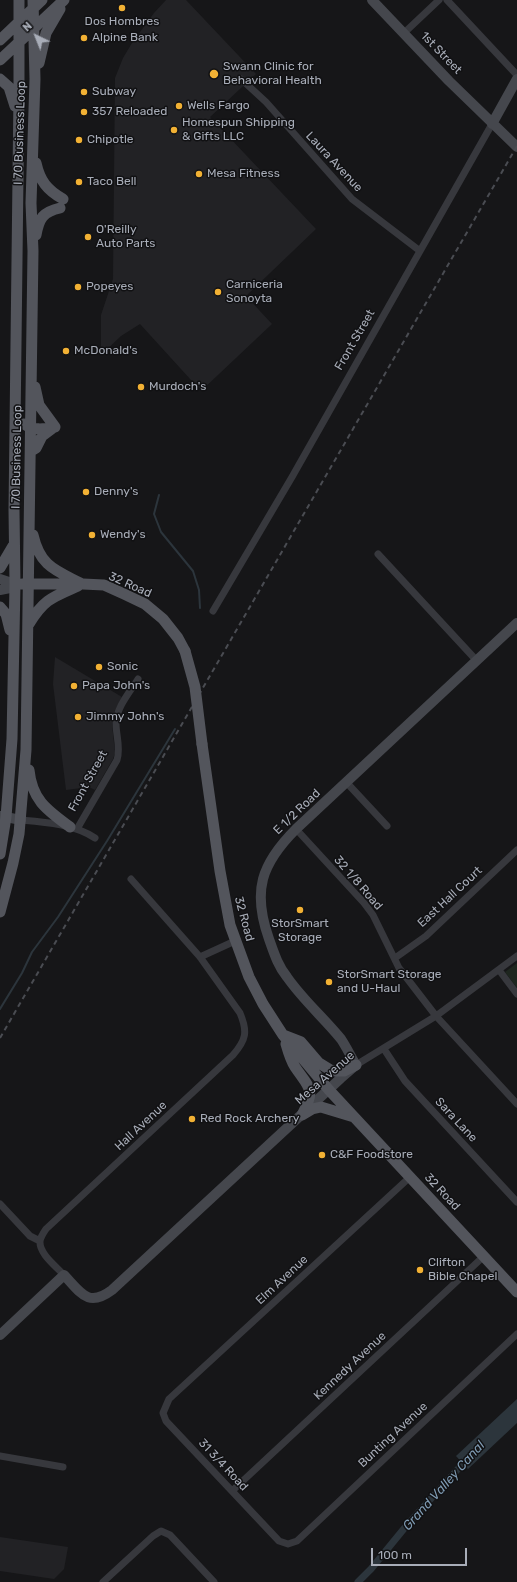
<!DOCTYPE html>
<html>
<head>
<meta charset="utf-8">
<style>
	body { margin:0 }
	#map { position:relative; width:517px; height:1582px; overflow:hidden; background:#161618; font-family:Rubik,sans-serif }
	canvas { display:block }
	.north { position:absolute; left:16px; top:16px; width:40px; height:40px; -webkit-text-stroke:3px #111113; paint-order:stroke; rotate:317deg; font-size:11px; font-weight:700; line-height:16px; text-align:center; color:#a8adb8 }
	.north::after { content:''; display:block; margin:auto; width:14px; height:18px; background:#a8adb8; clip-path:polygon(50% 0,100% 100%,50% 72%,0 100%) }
	.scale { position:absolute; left:371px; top:1548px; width:96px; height:18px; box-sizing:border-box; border:2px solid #a8adb8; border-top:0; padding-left:5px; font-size:12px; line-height:14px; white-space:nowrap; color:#a8adb8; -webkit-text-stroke:3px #111113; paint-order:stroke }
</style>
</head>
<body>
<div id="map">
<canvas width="517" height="1582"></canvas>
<div class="north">N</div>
<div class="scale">100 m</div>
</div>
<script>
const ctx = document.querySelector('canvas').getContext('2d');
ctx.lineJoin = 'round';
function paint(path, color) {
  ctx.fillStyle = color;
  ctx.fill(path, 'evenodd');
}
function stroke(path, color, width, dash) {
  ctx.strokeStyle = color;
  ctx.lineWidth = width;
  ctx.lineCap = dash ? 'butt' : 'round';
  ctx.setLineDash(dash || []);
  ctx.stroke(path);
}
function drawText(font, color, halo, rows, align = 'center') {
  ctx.font = font + ' Rubik,sans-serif';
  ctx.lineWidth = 3;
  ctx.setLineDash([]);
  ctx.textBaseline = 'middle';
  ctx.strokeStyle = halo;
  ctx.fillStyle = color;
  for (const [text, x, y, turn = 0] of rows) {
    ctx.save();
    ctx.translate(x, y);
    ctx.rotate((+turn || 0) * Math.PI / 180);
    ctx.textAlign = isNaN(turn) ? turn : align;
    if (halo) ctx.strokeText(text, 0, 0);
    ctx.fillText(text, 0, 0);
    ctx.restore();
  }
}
paint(new Path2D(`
	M166,0H186L256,74L210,117L316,229L246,296L272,324L201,391L140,324L121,336L101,355V315L113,279L115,78L123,58L132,43L154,13Z
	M55,657L122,697L115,710L112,724L115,753L113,759L95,790L89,787L66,790L53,684Z
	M0,1537L68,1547L64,1569L54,1579L0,1571Z`), '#222225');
paint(new Path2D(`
	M517,963V988L505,972Z`), '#1e261f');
paint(new Path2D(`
	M517,1399V1423L468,1469L456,1456Z`), '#2c353c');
stroke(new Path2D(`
	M159,495L154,514L161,532L193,571L199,590L200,608
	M0,1009L22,973L32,952L58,917L107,841L175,729`), '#2c353c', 2);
stroke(new Path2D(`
	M358,1582L371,1569L407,1525L468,1458`), '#2c353c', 7);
stroke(new Path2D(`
	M447,0L517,75
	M404,33L439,0
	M241,79L266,102L352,199L420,251
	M378,554L477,661
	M213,611L292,477L492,124
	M347,783L387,826
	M21,820C45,822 74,824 95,838
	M77,829L117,760C121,748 116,736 116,723C116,708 130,692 138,679
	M296,829L364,903L373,915L399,968L436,1016L517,1104
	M200,957L235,941
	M395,958L426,936L517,850
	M499,970L517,994
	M384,1049L405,1081L517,1202
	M356,1065L436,1016L517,956
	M410,1177L169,1399L163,1413L166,1421L279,1541L288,1544L297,1541L517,1334
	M0,1204L30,1236L40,1241
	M64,1275C56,1266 39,1254 40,1241C41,1236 44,1232 46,1229L233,1055C246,1040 248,1032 240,1013L200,957L131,879
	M0,1456L63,1467
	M232,1491L484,1256
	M103,1582L153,1536L161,1531L170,1535L214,1582`), '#37383d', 7);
stroke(new Path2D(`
	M372,0L449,81L517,147
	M492,124L517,79
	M0,579L15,584L10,588L0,590
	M0,816L21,820
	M0,1335L64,1275C81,1293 88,1308 112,1290L341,1078L356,1065C351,1057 347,1048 341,1039C324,1018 303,1000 287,977C278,966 274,953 269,939C252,891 261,864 296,829L517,623`), '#45474d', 10);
stroke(new Path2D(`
	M0,40L42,0
	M0,60L64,0
	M39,63L46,33L60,9
	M0,79L9,87L15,106
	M36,163C40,181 47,190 63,199
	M36,235C39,218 43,212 60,208
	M35,387L39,405L55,427
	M24,424C34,431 44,429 55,427
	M31,451L36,448L42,436L54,427
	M33,535C40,566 55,570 80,583
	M0,568L13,546
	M22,584H83L104,585L124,594L145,604L163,619L178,638L185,651
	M0,607L6,614L10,630
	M29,624C44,599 53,597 78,586
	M202,744L220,871L230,925L249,977L263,1004L283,1035L329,1090L517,1292
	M29,770C32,800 47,810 70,827
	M0,854L6,817L12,739L15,584L14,510L19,93V0
	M0,912L13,863L19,834L26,750L33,251L31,203L35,79L33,0
	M283,1035L301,1042L319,1063L332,1071H344L356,1065
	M286,1044C288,1051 291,1061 295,1067C310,1089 316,1089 302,1115
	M302,1115L312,1109L321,1107L354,1117`), '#53555c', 11);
stroke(new Path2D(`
	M0,1038L517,146`), '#4a4c52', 2, [5, 4]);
stroke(new Path2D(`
	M185,651L195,687L202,744`), '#53555c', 11);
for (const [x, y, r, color] of [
	[122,8,4,"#f2b134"],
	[84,38,4,"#f2b134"],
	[214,74,5,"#f2b134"],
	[84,92,4,"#f2b134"],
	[179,106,4,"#f2b134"],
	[84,112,4,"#f2b134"],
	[174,130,4,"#f2b134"],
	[79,140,4,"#f2b134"],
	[199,174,4,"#f2b134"],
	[79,182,4,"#f2b134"],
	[88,237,4,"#f2b134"],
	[78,287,4,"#f2b134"],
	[218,292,4,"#f2b134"],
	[66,351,4,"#f2b134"],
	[141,387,4,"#f2b134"],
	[86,492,4,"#f2b134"],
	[92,535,4,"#f2b134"],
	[99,667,4,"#f2b134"],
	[74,686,4,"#f2b134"],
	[78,717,4,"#f2b134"],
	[300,910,4,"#f2b134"],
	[329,982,4,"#f2b134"],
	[192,1119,4,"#f2b134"],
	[322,1155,4,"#f2b134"],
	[420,1270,4,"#f2b134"]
]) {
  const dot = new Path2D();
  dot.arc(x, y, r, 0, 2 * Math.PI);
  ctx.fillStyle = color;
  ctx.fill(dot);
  stroke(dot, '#111113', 1.5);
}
drawText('12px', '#a8adb8', '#111113', [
	["Dos Hombres",122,22,"center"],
	["Alpine Bank",92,38],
	["Swann Clinic for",223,67],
	["Behavioral Health",223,81],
	["Subway",92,92],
	["Wells Fargo",187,106],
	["357 Reloaded",92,112],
	["Homespun Shipping",182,123],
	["& Gifts LLC",182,137],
	["Chipotle",87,140],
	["Mesa Fitness",207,174],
	["Taco Bell",87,182],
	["O'Reilly",96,230],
	["Auto Parts",96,244],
	["Carniceria",226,285],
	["Sonoyta",226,299],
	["Popeyes",86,287],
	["McDonald's",74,351],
	["Murdoch's",149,387],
	["Denny's",94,492],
	["Wendy's",100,535],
	["Sonic",107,667],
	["Papa John's",82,686],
	["Jimmy John's",86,717],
	["StorSmart",300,924,"center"],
	["Storage",300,938,"center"],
	["StorSmart Storage",337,975],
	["and U-Haul",337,989],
	["Red Rock Archery",200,1119],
	["C&F Foodstore",330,1155],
	["Clifton",428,1263],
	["Bible Chapel",428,1277]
], 'left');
drawText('12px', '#a8adb8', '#111113', [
	["1st Street",441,53,46],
	["I 70 Business Loop",20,133,-88],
	["Laura Avenue",334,162,47],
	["Front Street",355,340,-60],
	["I 70 Business Loop",17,457,-89],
	["32 Road",130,585,24],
	["Front Street",88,781,-61],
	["E 1/2 Road",297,812,-44],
	["32 1/8 Road",358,883,49],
	["East Hall Court",450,897,-43],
	["32 Road",244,919,75],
	["Mesa Avenue",325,1078,-41],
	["Sara Lane",456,1120,47],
	["Hall Avenue",141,1126,-43],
	["32 Road",442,1192,47],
	["Elm Avenue",282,1280,-43],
	["Kennedy Avenue",350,1366,-43],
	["Bunting Avenue",393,1435,-43],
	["31 3/4 Road",223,1465,47]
]);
drawText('italic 13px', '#7f9bb3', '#111113', [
	["Grand Valley Canal",444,1486,-48]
]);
</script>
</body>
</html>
